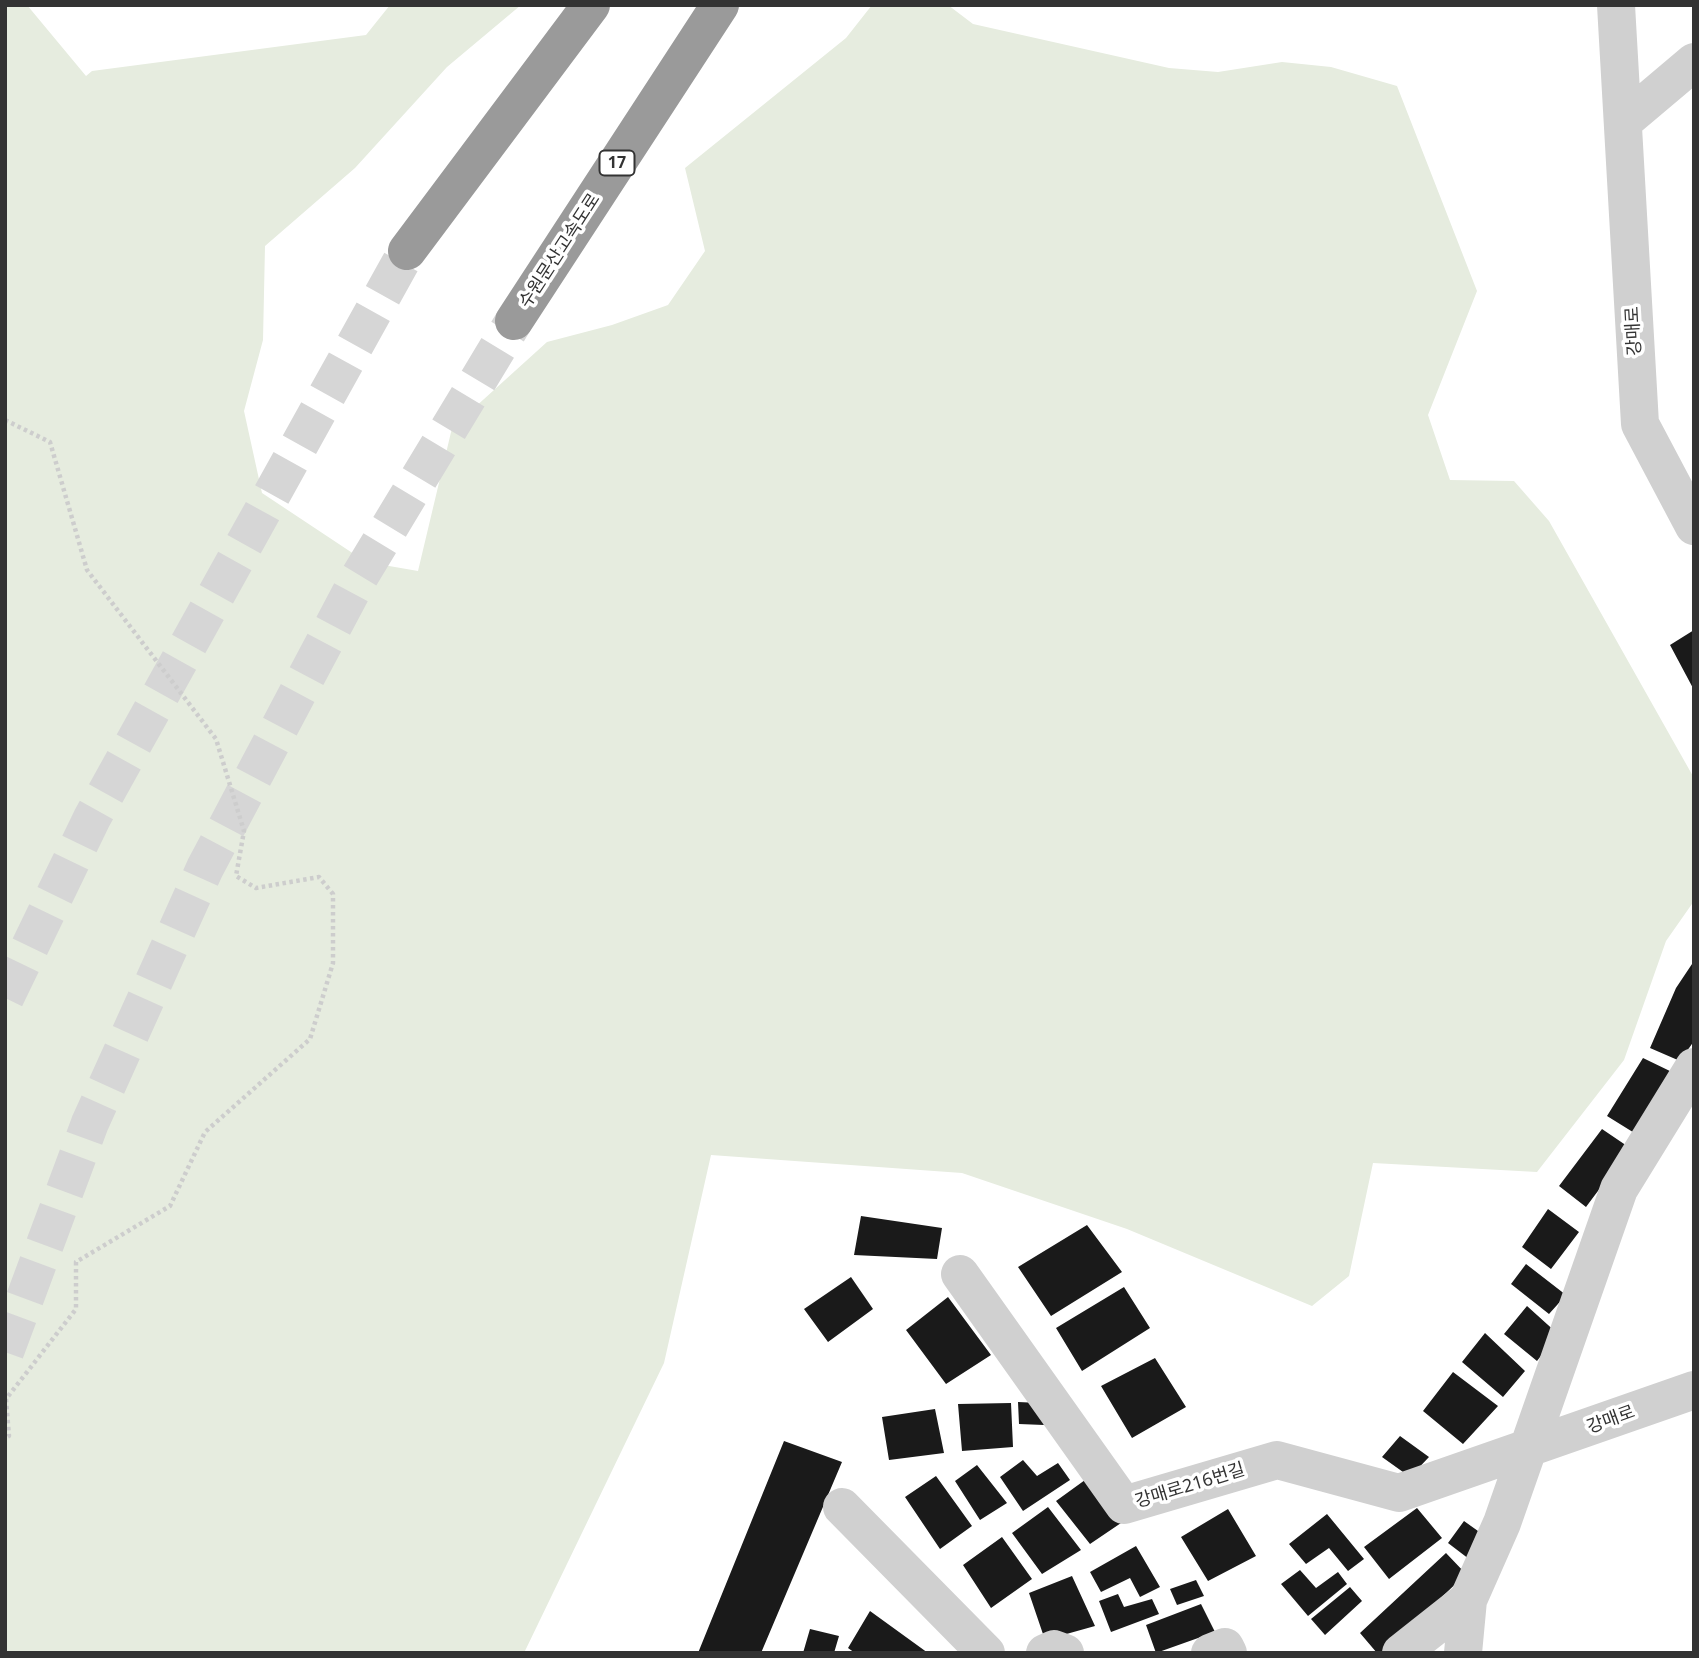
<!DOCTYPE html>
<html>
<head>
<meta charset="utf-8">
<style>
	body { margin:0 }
	#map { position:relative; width:1699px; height:1658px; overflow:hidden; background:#fff; font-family:"Noto Sans",sans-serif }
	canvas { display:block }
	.frame { position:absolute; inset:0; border:7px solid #333; pointer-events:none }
</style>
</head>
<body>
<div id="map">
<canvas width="1699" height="1658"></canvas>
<div class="frame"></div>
</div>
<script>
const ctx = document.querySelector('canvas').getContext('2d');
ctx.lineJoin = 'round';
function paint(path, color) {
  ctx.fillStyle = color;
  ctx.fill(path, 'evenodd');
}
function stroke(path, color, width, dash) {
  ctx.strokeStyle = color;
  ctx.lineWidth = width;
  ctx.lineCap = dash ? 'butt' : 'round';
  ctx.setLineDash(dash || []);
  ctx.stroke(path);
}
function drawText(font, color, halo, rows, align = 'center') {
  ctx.font = font + ' "Noto Sans","Noto Sans KR",sans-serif';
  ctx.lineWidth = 7;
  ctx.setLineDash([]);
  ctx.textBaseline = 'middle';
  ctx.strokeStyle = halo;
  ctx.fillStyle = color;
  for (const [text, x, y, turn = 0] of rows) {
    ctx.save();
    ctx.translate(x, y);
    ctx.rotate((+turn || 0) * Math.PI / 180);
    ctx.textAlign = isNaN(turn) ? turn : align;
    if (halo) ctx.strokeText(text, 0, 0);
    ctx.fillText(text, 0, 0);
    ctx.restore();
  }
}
paint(new Path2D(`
	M5,5H27L86,76L92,71L366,35L390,5H521L447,67L355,168L265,246L263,340L244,411L262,493L366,562L418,571L452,428L547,342L612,325L668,305L705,251L685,168L846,38L872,5H948L973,24L1169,68L1218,72L1282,62L1331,67L1397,86L1477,291L1428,415L1450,480L1514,481L1549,521L1694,778V901L1666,941L1624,1060L1537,1172L1373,1163L1349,1276L1312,1306L1127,1229L962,1173L711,1155L664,1363L524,1653H5Z`), '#e6ecdf');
paint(new Path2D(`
	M1694,630V690L1670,645Z
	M1694,961V1041L1680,1061L1650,1048L1676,988Z
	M1643,1058L1674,1073L1636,1134L1607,1116Z
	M1602,1129L1630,1148L1586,1207L1559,1186Z
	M1548,1209L1579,1232L1551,1269L1522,1247Z
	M861,1216L942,1228L937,1259L854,1255Z
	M1087,1225L1122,1272L1051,1316L1018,1267Z
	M1526,1264L1566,1295L1549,1314L1511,1284Z
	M851,1277L873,1309L828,1342L804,1309Z
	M1124,1287L1150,1328L1082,1371L1056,1328Z
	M948,1297L991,1355L946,1384L906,1330Z
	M1527,1306L1558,1334L1537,1361L1504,1334Z
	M1485,1333L1525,1371L1503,1397L1462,1362Z
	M1155,1358L1186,1407L1132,1438L1101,1386Z
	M1453,1372L1498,1406L1463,1444L1423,1411Z
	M1018,1402L1040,1403L1044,1425L1019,1424Z
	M1011,1403L1013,1447L962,1451L958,1404Z
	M935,1409L944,1453L889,1460L882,1417Z
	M1400,1436L1429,1457L1410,1477L1382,1457Z
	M784,1441L842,1462L761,1653H698Z
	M1023,1460L1037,1476L1058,1463L1070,1480L1023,1511L1000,1477Z
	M977,1465L1007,1503L980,1520L955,1481Z
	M936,1476L972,1526L940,1549L905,1497Z
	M1085,1480L1121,1523L1090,1544L1056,1501Z
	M1048,1507L1081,1550L1042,1574L1012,1533Z
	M1417,1508L1442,1538L1389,1579L1364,1547Z
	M1228,1509L1256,1556L1208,1581L1181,1537Z
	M1327,1514L1364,1559L1348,1571L1329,1548L1306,1564L1289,1544Z
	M1464,1521L1485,1536L1469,1559L1448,1543Z
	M1002,1537L1032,1579L991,1608L963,1565Z
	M1136,1546L1160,1587L1140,1597L1130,1578L1101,1592L1090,1572Z
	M1446,1553L1466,1574L1383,1653H1377L1360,1633Z
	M1300,1570L1316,1588L1338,1572L1347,1584L1308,1616L1281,1584Z
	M1072,1576L1095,1626L1045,1640L1029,1593Z
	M1196,1580L1204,1596L1177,1605L1170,1589Z
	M1350,1587L1362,1601L1325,1635L1311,1619Z
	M1118,1594L1124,1607L1152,1599L1159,1614L1111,1632L1099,1601Z
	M1201,1604L1215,1632L1156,1653L1146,1625Z
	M870,1611L928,1653H855L848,1648Z
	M810,1629L839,1636L834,1653H803Z`), '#1a1a1a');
stroke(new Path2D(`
	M5,998L92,818L407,251
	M5,1352L90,1123L205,868L358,579L514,321`), '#d6d6d6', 38, [38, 19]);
stroke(new Path2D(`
	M5,420L50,442L87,570L216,739L244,831L236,876L256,888L319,877L333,894V963L310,1039L205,1132L170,1206L76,1262V1309L6,1399L9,1436L5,1438`), '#cdcdcd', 4.5, [3.5, 3.5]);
stroke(new Path2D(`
	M1616,5L1640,424L1694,526
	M1623,122L1694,62
	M960,1274L1124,1505L1277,1460L1399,1493L1694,1390
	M842,1507L986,1653
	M1045,1653L1054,1649L1065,1653
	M1210,1653L1225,1647L1228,1653
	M1401,1653L1468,1600
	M1463,1653L1468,1600L1502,1523L1619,1189L1694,1067`), '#d0d0d0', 38);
stroke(new Path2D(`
	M407,251L591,5
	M514,321L720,5`), '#9a9a9a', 38);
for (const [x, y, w] of [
	[617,163,35]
]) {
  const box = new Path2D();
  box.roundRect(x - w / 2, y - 12.5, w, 25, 5);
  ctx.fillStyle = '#fff';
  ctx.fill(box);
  stroke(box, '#333', 2);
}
drawText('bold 16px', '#333', null, [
	["17",617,163]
]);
drawText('18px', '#333', '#fff', [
	["수원문산고속도로",560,251,-57],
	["강매로",1634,331,-93],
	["강매로",1611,1420,-20],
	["강매로216번길",1190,1486,-17]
]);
</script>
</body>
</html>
